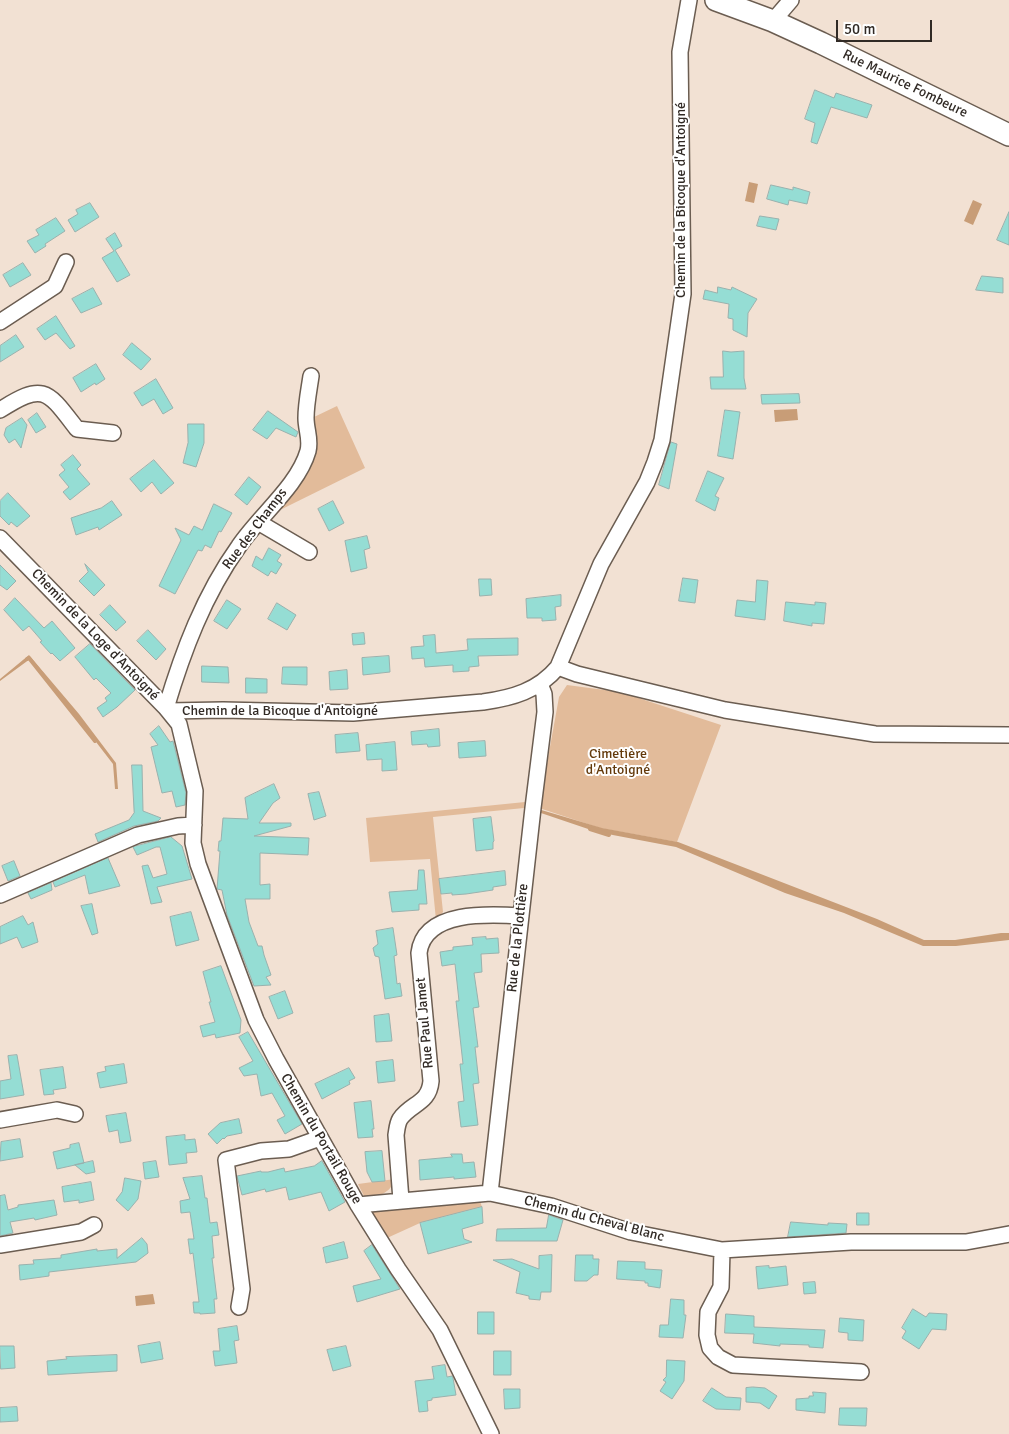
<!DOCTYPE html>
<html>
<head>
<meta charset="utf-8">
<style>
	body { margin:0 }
	#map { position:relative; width:1009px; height:1434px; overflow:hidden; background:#f2e1d3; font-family:Signika,sans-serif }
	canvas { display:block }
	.scale { position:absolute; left:836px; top:20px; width:96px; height:22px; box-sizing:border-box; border:2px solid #312a25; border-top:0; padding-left:6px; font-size:15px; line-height:18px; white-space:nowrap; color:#312a25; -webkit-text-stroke:4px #fff; paint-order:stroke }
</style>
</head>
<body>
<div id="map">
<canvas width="1009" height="1434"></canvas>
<div class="scale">50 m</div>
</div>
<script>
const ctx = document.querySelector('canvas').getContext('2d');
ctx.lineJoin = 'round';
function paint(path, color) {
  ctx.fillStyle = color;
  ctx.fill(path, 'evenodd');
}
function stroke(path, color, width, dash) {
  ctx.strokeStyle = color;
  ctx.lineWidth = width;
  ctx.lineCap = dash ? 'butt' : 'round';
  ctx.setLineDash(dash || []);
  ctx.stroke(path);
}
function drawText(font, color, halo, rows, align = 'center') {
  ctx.font = font + ' Signika,sans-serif';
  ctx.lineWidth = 4;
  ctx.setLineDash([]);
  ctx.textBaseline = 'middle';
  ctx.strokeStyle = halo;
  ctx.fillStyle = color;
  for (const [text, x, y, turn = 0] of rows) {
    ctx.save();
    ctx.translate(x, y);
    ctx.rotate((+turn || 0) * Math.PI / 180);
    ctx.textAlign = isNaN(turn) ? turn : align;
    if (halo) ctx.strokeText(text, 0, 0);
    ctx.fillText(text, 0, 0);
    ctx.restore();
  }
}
paint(new Path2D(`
	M337,406L365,468L282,509L281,506C293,492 313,474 314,454C315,442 312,430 312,418Z
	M567,685L620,692L721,725L677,842L600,828L539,808L559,697Z
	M525,802L524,808L433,817L443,912L436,920L430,859L370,862L366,818Z
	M395,1179C390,1194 379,1196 365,1198L358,1184Z
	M480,1201L482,1207L420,1223L387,1238L372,1213L373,1210Z`), '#e2bb9a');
paint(new Path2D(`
	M749,182L758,184L754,203L745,201Z
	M973,200L982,204L973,225L964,221Z
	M797,409L798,420L775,422L774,410Z
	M29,655L79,714L116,763L118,789H115L113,764L86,729L30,659L0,681V679Z
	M538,809L602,828L678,842L877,919L924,940H955L1001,933H1009V940L956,946H923L844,913L785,893L676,847L597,832L538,812Z
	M153,1294L155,1304L136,1306L135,1296Z`), '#c89d77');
stroke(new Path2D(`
	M27,659L29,658L95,741
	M590,829L609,835`), '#c89d77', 4);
const building = new Path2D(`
	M815,90L834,98L836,93L872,105L867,118L831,107L817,144L811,142L815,123L805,119Z
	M771,185L793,190V187L810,192L807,204L789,200L788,205L767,199Z
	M90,203L99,217L75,232L68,220L78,214L76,210Z
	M1009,212V245L997,240Z
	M760,216L779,219L776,230L757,226Z
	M56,218L65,231L45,244L46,246L35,253L27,241L39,235L36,230Z
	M115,233L122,246L115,250L130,275L117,282L102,258L114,251L106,239Z
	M23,263L31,275L10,287L3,275Z
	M982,276L1003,278V293L976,290Z
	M718,287L731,290L732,287L757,299L748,313L747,337L733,330V319L728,318L729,304L703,299L705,290L717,293Z
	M93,288L102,304L81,313L72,299Z
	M56,316L75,346L70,349L56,333L45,340L37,329Z
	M16,335L24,347L0,362V346Z
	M132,343L151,359L141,370L123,355Z
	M723,351L731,352L744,351V378L746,389H711L710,377H723Z
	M96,364L105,379L96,385L95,383L81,392L73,378Z
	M156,379L173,408L163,414L154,399L142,406L134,393Z
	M799,394L800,403L762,404L761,395Z
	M725,410L740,412L733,459L718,456Z
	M268,411L298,432L296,437L276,428L267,439L253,430Z
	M37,413L46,427L36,433L28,420Z
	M22,418L27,425L21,448L15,439L9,443L4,435L6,428Z
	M188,424H204V443L196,467L183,463L188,443Z
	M671,442L677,444L669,489L659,485Z
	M73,455L81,465L77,469L90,484L70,500L63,492L69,487L59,475L65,470L61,465Z
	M154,460L174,483L161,494L152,482L141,492L130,479Z
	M708,471L724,478L715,496L719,498L715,511L696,501Z
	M249,477L261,487L247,505L235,495Z
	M8,493L30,516L17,527L11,522L9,525L0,516V501Z
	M112,501L122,515L99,530L98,527L76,535L71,518L101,508Z
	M333,501L344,523L329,531L318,509Z
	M214,504L232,513L221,532L219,531L211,548L205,545L202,551L198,550L175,594L159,586L181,540L175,528L189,535L194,526L202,530Z
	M367,536L370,548L364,550L367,568L351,572L345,541Z
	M269,548L281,555L277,561L282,564L276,574L271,571L268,576L252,566L256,556L262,560Z
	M85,564L105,585L94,596L79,581L88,572Z
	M0,565L16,581L7,590L0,585Z
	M683,578L698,580L695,603L679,601Z
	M479,579H491L492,595L480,596Z
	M757,580L768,581L765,620L735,616L737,600L755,602Z
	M561,595V606L555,607L556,620L542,621V618H527L526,599Z
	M15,598L44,628L52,621L75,648L60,661L52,653L51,654L40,642L42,641L29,626L23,631L4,610Z
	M227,600L241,609L227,629L214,621Z
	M786,602L815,605V602L826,603L824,624L812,623V626L784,621Z
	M277,603L296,615L287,630L268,619Z
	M110,605L126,622L116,631L100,615Z
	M148,630L166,649L156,660L137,641Z
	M364,633L365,644L353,645L352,634Z
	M435,635L436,653L468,650L467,639L518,638V655L478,656L479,666L469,667V671L453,672V665L425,667L424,658L412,659L411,647L424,646L423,636Z
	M90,644L135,690L117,707L103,717L97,708L107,701L105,698L111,693L96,678L94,680L75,657Z
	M389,656L390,672L363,675L362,658Z
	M202,666L228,667L229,683L202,682Z
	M283,667H307V685L282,684Z
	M347,670L348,689L330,690L329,672Z
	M246,678L267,679V693H246Z
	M159,726L170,742L173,741L186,793L185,805L176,807L172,791L162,793L151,747L158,745L150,734Z
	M439,729L440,746L428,747L427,744L412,745L411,732Z
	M358,733L360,751L336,753L335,735Z
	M485,741L486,756L459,758L458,743Z
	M395,742L397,770L382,771V759L367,760L366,745Z
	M132,765H142L143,811L161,818L158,821L134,826L98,842L95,834L129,820L134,813Z
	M274,784L280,798L273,803L259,823H291V826L254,836L309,838L308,855L260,853V885L270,884V899H245L249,922L258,946H262L264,955L271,975L266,977L271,985L254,986L227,915L222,890L217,889L220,851H218L219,841H221L223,818L248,819L245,798Z
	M319,792L326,816L314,820L308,794Z
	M491,817L494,841L493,842V849L476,851L473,819Z
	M171,837L182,846L192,879L157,887L162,902L151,904L142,866L148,865L153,878L167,874L160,847H156L137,855L133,847Z
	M108,858L120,886L89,894L85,875L55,887L53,882Z
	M14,861L20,876L8,881L2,866Z
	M419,870H424L427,904H419V910L392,912L389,892L417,890Z
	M505,871L506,885L493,887V890L466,894L452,895V893L441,894L439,879Z
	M51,883L52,890L31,899L28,893Z
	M92,904L98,933L92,935L81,906Z
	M191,912L199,940L176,946L170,917Z
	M23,916L28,925L33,922L38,942L22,948L17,937L0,944V927Z
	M393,928L397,955L394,956L397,984L400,983L402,996L385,999L379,957L375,956L373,948L378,944L376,931Z
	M486,937V939L498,938L499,953L481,954L482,972L474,973L479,1007L473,1008L478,1047H475L479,1083L473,1084L478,1125L461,1127L458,1102L464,1101L460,1064H463L456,1001H459L455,964L442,966L440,952L453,950V947L473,945L472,938Z
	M221,966L241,1020L240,1033L216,1038L215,1034L203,1037L200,1026L215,1022L209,1002H211L203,972Z
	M285,991L293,1013L278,1019L269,997Z
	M389,1014L392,1041L376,1042L374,1016Z
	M248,1032L302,1124L285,1134L277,1120L285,1116L272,1093L261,1096L257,1074L244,1076L239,1068L253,1061L239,1037Z
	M17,1055L24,1095L0,1099V1081L11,1079L8,1056Z
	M393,1060L395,1081L378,1083L376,1062Z
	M124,1064L127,1083L100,1088L97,1073L106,1071L105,1067Z
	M63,1067L66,1088L53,1090L54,1094L44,1095L40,1070Z
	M349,1068L355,1078L349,1081L350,1084L322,1099L315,1084Z
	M371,1101L374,1129H372L373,1137L358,1138L354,1103Z
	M126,1113L131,1141L120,1143L118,1130L109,1132L106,1116Z
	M239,1119L242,1133L227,1136L224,1139L223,1138L217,1144L208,1134L220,1123Z
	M185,1135V1140L195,1139L197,1152L186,1153L187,1163L169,1165L166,1137Z
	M20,1139L23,1157L0,1161L1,1142Z
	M79,1143L84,1163L57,1169L53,1152L70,1148V1145Z
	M382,1151L385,1181L372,1182L367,1172L365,1152Z
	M451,1154H462L463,1163L474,1162L476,1177L454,1179V1177L420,1180L419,1160L452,1157Z
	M93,1161L95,1172L86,1174L75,1165Z
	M156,1161L159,1177L145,1179L143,1163Z
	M322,1161L345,1202L329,1211L321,1192L289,1200L286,1187L266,1192L265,1189L242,1195L237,1176L261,1171V1172H268L284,1168L285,1172L314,1166Z
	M202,1176L205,1198H207L210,1223L217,1222L219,1235L212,1236L214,1258H212L217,1299H214L215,1313L200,1314V1313H194L193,1302H199L193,1253L190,1254L188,1239H194L190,1212L181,1213L180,1201L190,1199L183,1178Z
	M125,1178L141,1181L138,1199L128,1211L116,1200L122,1192Z
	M91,1182L94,1200L79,1203V1200L64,1202L62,1187Z
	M5,1195L8,1210L18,1207V1205L54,1200L57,1215L35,1220L34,1218L10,1222L13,1233L0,1236V1196Z
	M482,1207L483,1223L462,1229L464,1239L472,1242L428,1254L420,1223Z
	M857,1213H869V1225H857Z
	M549,1215L563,1220L557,1241H496L497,1229L546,1228Z
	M791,1222L828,1225V1223L847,1224L846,1233L788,1237Z
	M142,1238L147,1244L148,1253L136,1262L49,1272V1276L20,1280L19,1265L34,1264L33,1260L61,1258V1255L97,1249V1251L117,1249V1258Z
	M344,1242L348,1258L326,1263L323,1248Z
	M372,1245L400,1289L357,1302L353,1286L381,1279L364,1251Z
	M552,1255L551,1292H541L540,1300L529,1299V1296L516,1293L520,1272L493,1260L512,1259L539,1269V1256Z
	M576,1255H593V1259H599L598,1275H594L587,1281H575Z
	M618,1261L645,1262V1269L662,1270L660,1288L648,1286V1283H645V1281L617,1279Z
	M769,1266V1268L786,1266L788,1285L758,1289L756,1267Z
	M815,1282L816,1293L804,1294L803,1283Z
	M671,1299L684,1300V1315H686L683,1338L659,1337L660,1325H668Z
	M913,1309L926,1317L929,1313L947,1314L946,1330L932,1329L919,1349L902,1338L906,1331L902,1328Z
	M478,1312H494V1334H478Z
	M726,1314L754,1316V1327L825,1330L823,1348L809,1347V1345L780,1344V1346L753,1343L754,1334L725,1333Z
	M840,1318L864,1320L863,1341L848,1340V1333L839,1332Z
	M237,1326L239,1340L234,1341L237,1363L215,1366L213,1351H220L218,1329Z
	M160,1342L163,1359L141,1363L138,1346Z
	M0,1346H14L15,1368L1,1369Z
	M346,1346L351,1366L333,1371L327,1350Z
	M494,1351H511V1375H494Z
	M117,1355V1371L48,1375L47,1361L67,1359L66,1357Z
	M667,1360L685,1361L684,1381L672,1399L660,1391L666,1382L663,1380L666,1377Z
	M445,1365L447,1377L452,1376L453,1378L456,1395L432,1398V1400L427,1401L428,1411L419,1412L415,1381L434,1379L432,1367Z
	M753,1387L765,1388L777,1396L769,1409L760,1403L746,1402V1388Z
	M712,1388L726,1397L741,1398L740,1410L716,1409L703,1401Z
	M504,1389H520V1408L505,1409Z
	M813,1392L826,1393L825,1413L796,1410V1399L809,1398V1396H813Z
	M17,1407L18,1421L0,1422V1408Z
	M840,1408H867L866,1426L839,1425Z`);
paint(building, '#95ddd4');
stroke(building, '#99b1ad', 1);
const street = new Path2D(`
	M773,21L791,0
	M0,322L55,286L66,262
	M0,410C44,382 47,390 77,429L113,433
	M258,522L309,552
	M0,538L166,708L179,724L195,791L193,843L198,864L256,1020L276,1059L358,1205L398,1269L440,1330L491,1434
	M558,667L577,674L725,710L875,734L1009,735
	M166,708C183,651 204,595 239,546C259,516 298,486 308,451C311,439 306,430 306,418C306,404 309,390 311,376
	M169,711L223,710L353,713L483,702C512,698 538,691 558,667L601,564L647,482L655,462L662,440L683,294L680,52L689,0
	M0,895L138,835L178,826L194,825
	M0,1120L57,1110L75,1114
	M490,1193L533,808L545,712L544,694L540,684
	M401,1200L396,1135C397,1130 397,1124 400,1119C411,1103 429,1104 431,1081L419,953C424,910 489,914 521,916
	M358,1205L490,1193L551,1206L631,1232L722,1250L851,1242H966L1009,1234
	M0,1245L81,1232L94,1225
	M722,1250L721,1287L708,1312L707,1335L710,1348L718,1357L733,1365L861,1372
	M239,1307L242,1289L226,1160L261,1151L289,1149L320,1138`);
const secondary = new Path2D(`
	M716,0L773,21L821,43L1009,135`);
stroke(street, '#6b5d51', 18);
stroke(secondary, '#6b5d51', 24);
stroke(street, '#fff', 15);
stroke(secondary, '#fff', 21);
drawText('14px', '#312a25', '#fff', [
	["Rue Maurice Fombeure",905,84,26],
	["Chemin de la Bicoque d'Antoigné",681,200,-90],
	["Rue des Champs",255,529,-53],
	["Chemin de la Loge d'Antoigné",95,635,46],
	["Chemin de la Bicoque d'Antoigné",280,711],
	["Rue de la Plottière",518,938,-84],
	["Rue Paul Jamet",425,1023,-95],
	["Chemin du Portail Rouge",321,1139,60],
	["Chemin du Cheval Blanc",594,1219,15]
]);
drawText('14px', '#63390a', '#fff', [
	["Cimetière",618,754],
	["d'Antoigné",618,770]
]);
</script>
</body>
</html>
